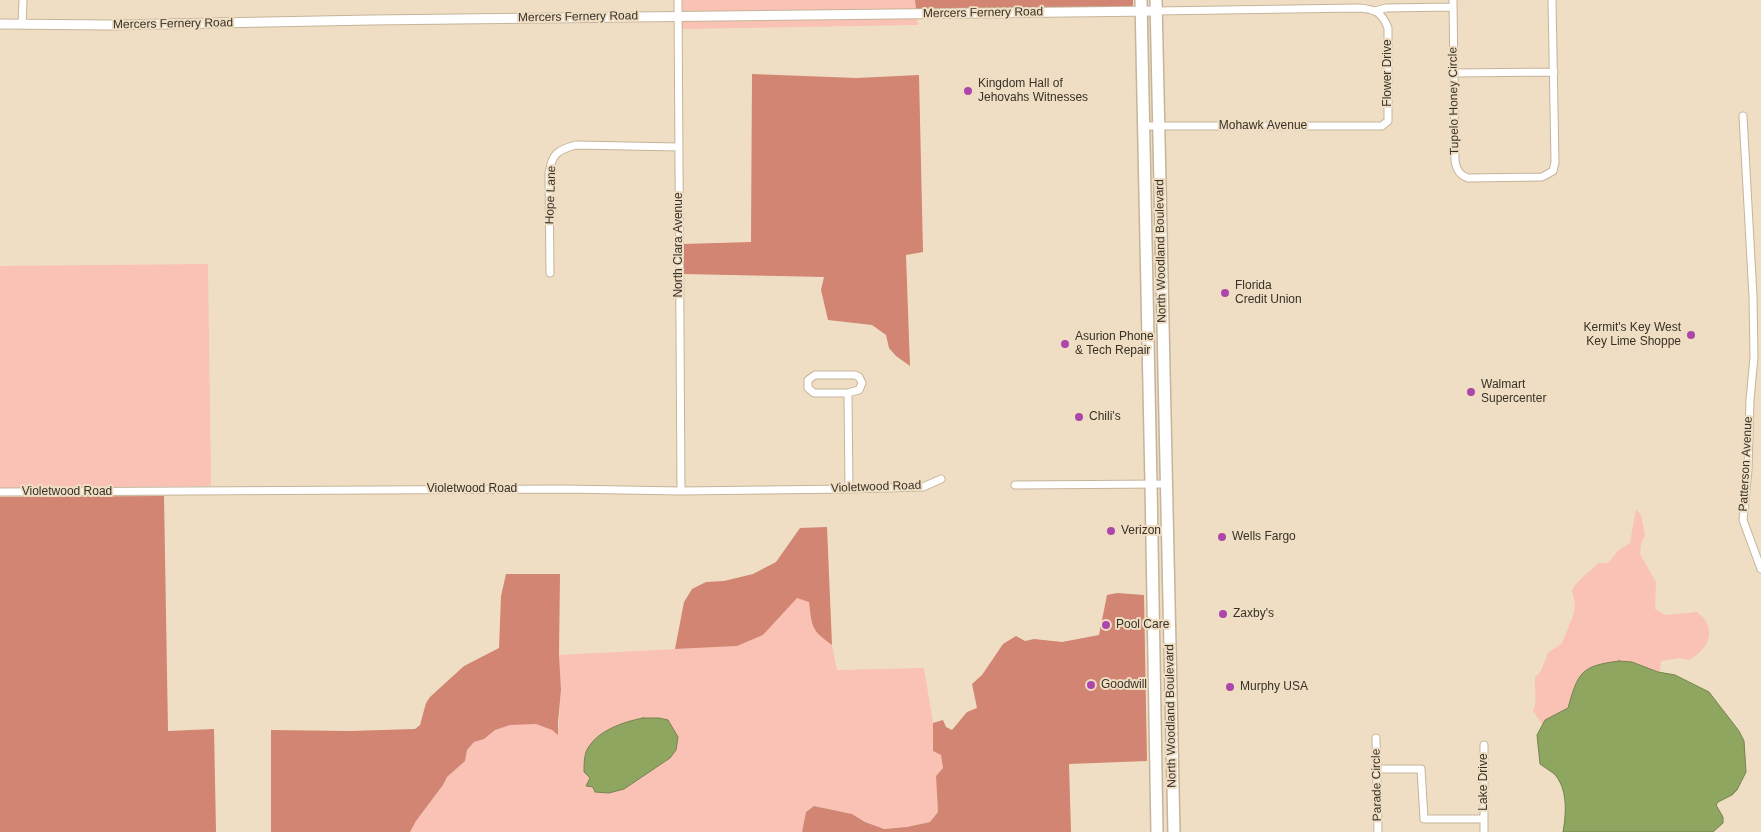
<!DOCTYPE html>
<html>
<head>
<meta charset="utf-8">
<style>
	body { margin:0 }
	canvas { display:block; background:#efdec3 }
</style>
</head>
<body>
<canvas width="1761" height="832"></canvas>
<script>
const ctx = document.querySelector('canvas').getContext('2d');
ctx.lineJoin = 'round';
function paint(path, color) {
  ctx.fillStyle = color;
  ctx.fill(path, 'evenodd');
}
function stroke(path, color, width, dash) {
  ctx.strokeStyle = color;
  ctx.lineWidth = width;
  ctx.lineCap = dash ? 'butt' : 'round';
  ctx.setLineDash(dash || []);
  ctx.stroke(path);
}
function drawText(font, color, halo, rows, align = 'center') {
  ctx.font = font + ' Helvetica,sans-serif';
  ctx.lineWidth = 4;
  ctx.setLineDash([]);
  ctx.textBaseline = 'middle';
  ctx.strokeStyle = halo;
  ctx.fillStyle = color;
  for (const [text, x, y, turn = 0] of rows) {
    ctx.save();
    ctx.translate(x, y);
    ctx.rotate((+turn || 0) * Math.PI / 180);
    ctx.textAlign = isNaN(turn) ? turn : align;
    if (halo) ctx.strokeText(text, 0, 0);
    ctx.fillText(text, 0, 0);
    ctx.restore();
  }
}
paint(new Path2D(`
	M681,0H915L916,9L682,12Z
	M917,18L918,25L682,29V21Z
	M208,264L211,486L0,488V266Z
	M1636,509L1641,515L1645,536L1641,543L1640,554L1656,582L1655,609L1666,615L1697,612C1718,628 1710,648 1689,660L1679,658L1661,661L1660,672L1632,662L1619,661L1578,679L1568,708L1545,720L1542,724L1533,711C1538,703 1534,688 1535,678L1541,671L1548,653L1562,643L1573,616L1575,605L1572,590C1578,579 1590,572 1598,563H1608L1619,550L1630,543Z
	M797,597L809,602C812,627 811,630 832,645L837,670L924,668L933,723V751L941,754L943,768L936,776L938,812L930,822L907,827L884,829L865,822L852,814L815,806L806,812L802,832H410L416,821L443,785L447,777L465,761L467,750L474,742L484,739L495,730L510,724H536L552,730L558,735L561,690L559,655L737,646L763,635ZM643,718L668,720C675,731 678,747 670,758L609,793L595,792L593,787L586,786L590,778L584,772L585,754Z`), '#fac2b4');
paint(new Path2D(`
	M915,0H1133V7L916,9Z
	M752,74L856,78L919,75L923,252L906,255L910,366L896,356L889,348L886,335L872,325L828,320L821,290L824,277L683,274V244L751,242Z
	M164,496L168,731L214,729L216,832H0V497Z
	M827,527L832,645C811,630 812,627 809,602L797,598L763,635L737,646L675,649L684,602L692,589L706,582L724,581L753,574L776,562L800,528Z
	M506,574H560L559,655L561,690L558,722V735L552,730L536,724L510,725L495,730L484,739L474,742L467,750L465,761L447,777L443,785L416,821L410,832H271V730L349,731L415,729L420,725L426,703L430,697L464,666L499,648L501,596Z
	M1117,593L1144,595L1147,761L1069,764L1071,832H802L806,812L814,806L852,814L865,822L884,829L907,827L930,822L938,812L936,776L943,768L941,755L933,751V723L943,720L946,727L952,730L967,712L977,708L972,684L982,675L1003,644L1016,636L1025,641L1034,639L1062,642L1099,635L1107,595Z`), '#d18572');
const water = new Path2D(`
	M1619,661L1632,662L1658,672L1675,675L1709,692L1739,731L1744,741L1746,772L1737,790L1732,795L1718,802L1716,805L1723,817V823L1713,832H1563C1566,815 1568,791 1556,776C1553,772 1545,768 1540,764L1537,735L1545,720L1568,708C1578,673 1580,666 1619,661Z
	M643,718H659L668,720L678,737L676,750L670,758L624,789L609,793L595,792L593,787L586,786L590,778L584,772C584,766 584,758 586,752C595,731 623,722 643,718Z`);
paint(water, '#8fa660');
stroke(water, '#75834f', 1);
const minor = new Path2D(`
	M678,0L681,491
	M1453,0L1455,160C1456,169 1459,175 1468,178L1542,177L1553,171L1555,162L1552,0
	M1375,11L1386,8L1453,7
	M22,24L23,0
	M1454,73L1554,72
	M1743,116L1753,296L1754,357L1750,400L1748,470L1743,520L1761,569
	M1144,126H1382L1388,121V28C1382,12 1375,9 1358,8L1156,11
	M550,273L549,173C552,154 557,150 576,145L679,147
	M848,393H814L808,388V380L815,375H855L859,377L862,383L859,390L848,393L849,489
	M1015,485L1166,484
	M0,492L563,489L681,491L849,489L923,487L941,479
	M1376,738L1378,832
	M1484,745V832
	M1377,769H1421L1424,819H1484`);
const tertiary = new Path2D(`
	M0,24L111,25L371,20L1156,11`);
const primary = new Path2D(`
	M1141,0L1151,484L1157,832
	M1156,0L1174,832`);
stroke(minor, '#c5b49a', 9);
stroke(tertiary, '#c5b49a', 11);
stroke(primary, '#c5b49a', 14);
stroke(minor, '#fff', 7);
stroke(tertiary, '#fff', 9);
stroke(primary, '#fff', 11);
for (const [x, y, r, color] of [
	[968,91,5,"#ac46aa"],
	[1225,293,5,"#ac46aa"],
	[1691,335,5,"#ac46aa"],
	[1065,344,5,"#ac46aa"],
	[1471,392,5,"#ac46aa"],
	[1079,417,5,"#ac46aa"],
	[1111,531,5,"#ac46aa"],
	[1222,537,5,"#ac46aa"],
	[1223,614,5,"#ac46aa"],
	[1106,625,5,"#ac46aa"],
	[1091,685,5,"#ac46aa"],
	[1230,687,5,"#ac46aa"]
]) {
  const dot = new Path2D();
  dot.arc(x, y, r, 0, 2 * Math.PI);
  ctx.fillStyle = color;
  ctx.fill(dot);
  stroke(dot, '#efdec3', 2);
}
drawText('12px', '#383127', '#efdec3', [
	["Mercers Fernery Road",983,13,-1],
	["Mercers Fernery Road",578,17,-1],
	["Mercers Fernery Road",173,24,-1],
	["Flower Drive",1388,73,-90],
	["Tupelo Honey Circle",1454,101,-91],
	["Mohawk Avenue",1263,126],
	["Hope Lane",551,195,-88],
	["North Clara Avenue",679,245,-90],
	["North Woodland Boulevard",1161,251,-91],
	["Patterson Avenue",1746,464,-87],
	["Violetwood Road",876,487,-2],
	["Violetwood Road",472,489],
	["Violetwood Road",67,492],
	["North Woodland Boulevard",1171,716,-91],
	["Lake Drive",1484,782,-90],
	["Parade Circle",1377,785,-91]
]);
drawText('12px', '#383127', '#efdec3', [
	["Kingdom Hall of",978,84],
	["Jehovahs Witnesses",978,98],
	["Florida",1235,286],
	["Credit Union",1235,300],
	["Kermit's Key West",1681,328,"right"],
	["Key Lime Shoppe",1681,342,"right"],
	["Asurion Phone",1075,337],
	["& Tech Repair",1075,351],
	["Walmart",1481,385],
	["Supercenter",1481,399],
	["Chili's",1089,417],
	["Verizon",1121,531],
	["Wells Fargo",1232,537],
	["Zaxby's",1233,614],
	["Pool Care",1116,625],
	["Goodwill",1101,685],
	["Murphy USA",1240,687]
], 'left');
</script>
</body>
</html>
